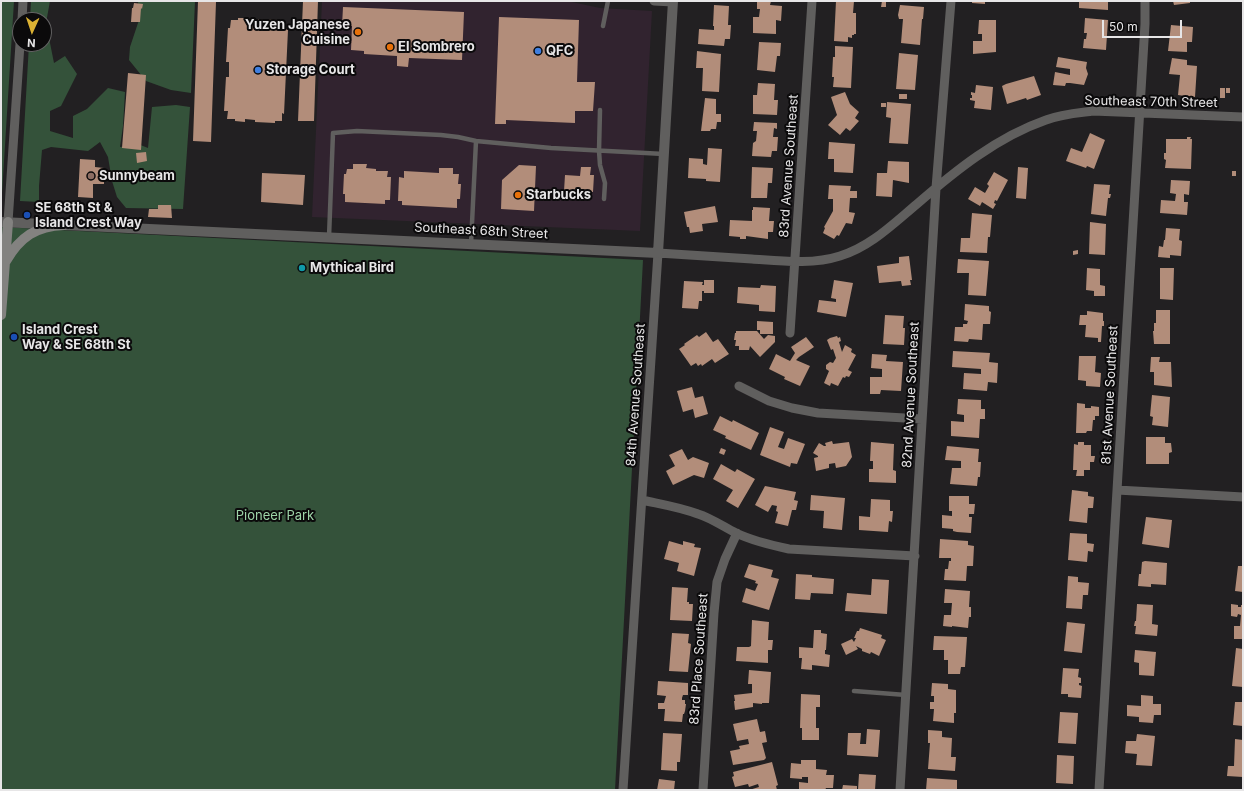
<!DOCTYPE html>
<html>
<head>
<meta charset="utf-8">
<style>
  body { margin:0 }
  #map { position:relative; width:1244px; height:791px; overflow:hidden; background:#222022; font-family:Inter,sans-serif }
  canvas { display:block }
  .frame { position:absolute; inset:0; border:2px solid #e7e6e7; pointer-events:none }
  .north { position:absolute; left:12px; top:12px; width:40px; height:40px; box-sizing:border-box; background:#0b0a0b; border:1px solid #636263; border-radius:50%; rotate:183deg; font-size:11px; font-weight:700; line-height:16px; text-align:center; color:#e7e6e7 }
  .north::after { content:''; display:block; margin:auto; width:14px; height:18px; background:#dcb233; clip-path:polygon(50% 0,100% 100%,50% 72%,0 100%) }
  .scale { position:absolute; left:1102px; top:20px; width:80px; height:18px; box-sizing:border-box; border:2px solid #e7e6e7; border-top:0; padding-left:5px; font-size:12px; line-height:14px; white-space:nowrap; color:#e7e6e7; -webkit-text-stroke:3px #0b0a0b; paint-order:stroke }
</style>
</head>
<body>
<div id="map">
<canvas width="1244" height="791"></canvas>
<div class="frame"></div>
<div class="north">N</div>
<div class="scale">50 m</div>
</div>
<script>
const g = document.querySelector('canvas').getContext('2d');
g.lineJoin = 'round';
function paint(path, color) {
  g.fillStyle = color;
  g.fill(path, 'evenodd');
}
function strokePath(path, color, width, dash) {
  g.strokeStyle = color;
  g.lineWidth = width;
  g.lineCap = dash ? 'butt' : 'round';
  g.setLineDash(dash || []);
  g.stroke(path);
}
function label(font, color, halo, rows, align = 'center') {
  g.font = font + ' Inter,sans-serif';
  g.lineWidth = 4;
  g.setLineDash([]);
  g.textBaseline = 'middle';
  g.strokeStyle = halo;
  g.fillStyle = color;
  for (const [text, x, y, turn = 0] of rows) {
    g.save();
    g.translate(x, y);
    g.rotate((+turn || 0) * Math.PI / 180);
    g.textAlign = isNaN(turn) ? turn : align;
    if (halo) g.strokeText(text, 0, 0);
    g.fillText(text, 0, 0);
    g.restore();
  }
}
const commercial = new Path2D(`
  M322,1H567L600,8L652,11L640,231L312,217Z`);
const forest = new Path2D(`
  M1,1H14L1,209Z
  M31,1H50L46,23L54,63L65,56L77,74L61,106L50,111V131L73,138V116L87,109L108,88L125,92L123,126L120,147L138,144L148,148L152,107L176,105L190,107L183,209L126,208L117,197L112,181L108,157L100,142L88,151L51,147L42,150L39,186V202L20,201L29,44H44V20H30Z
  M138,1H195L191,93L171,90L146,81L129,60L130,47L139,20Z
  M1,227L643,260L615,790H1Z`);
const building = new Path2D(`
  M198,1L216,2L211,142L193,141Z
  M303,1H318L314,121H298Z
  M757,1H771L770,5L782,6L781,21L776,20V34L753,33V17H759L760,9H757Z
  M836,1H854L853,13H856V34H854V35H852V38L848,37V42L834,41Z
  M882,1L886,2V7H881Z
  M972,1H985V4L972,3Z
  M1079,1H1108V10L1079,8Z
  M1173,1H1190V3L1174,5Z
  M134,3L143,4L142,9L141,8L140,22H131L132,8H133Z
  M714,5L729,6L728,25H731L730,39H725L724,46L698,44L699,29L714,30V26H713Z
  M900,5L924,7L923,19H922L920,45L901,43L903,19H899L898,15Z
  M343,7L464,12L462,60L409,58L408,67L397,66V56L364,54V51L351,50L352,26H342Z
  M499,17L579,20L577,82H595L593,111H575V123L506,120V124H495Z
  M238,18H248V21H258V19L278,20V22H285V29L288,30L284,114L282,113V121H275V123L255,122V120L245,119V122L235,121V119H227L228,111H224L226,77H229V62H226L228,28H230L231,20H238Z
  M1085,18L1108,20L1106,50L1083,48L1084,39H1086L1087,33H1084Z
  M979,20H996V52L973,54V41H982V34H978Z
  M1171,25L1193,27L1192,42H1187V52L1168,51Z
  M759,42L781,43L780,56H777L775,72L757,70Z
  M835,46L853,47L851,88L833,87L834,77H832L833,57H835Z
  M697,51L721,54L719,92L702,91L703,68H696Z
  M899,53L918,55L915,90L896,89Z
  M1058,57L1087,62L1086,68L1088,74L1084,85L1070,83H1066L1065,86L1053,85L1055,72L1070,75V69L1056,67Z
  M1172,58L1187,60V65L1197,66L1195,97L1190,96L1189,102H1184L1185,96L1178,95L1180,75L1169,74Z
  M128,73L146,75L141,150L122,148Z
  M1034,76L1041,95L1027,100L1026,98L1007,104L1002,86L1006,84Z
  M758,83L775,84L774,100H778L777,115L753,114V95H757Z
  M976,85L993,87L991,110L974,108L975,101L970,100V98H972V95H971V92L975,93Z
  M1220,88H1225V98H1220Z
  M1226,88H1230V93H1226Z
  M845,92L850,104L859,112L855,118L859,121L850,131L846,128L840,135L828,125L837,115L831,97Z
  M899,94H907V99H899Z
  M705,98L716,99V114H721V122H717L716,129H711L710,131H701Z
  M887,102L911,104L908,144L889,143L891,118L886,117Z
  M881,103H886V107H881Z
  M754,122L777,123V129L774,128L773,137H778L777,151H772L771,157L752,156L753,143L756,141L757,131H753Z
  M1090,133L1105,140L1094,169L1087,166L1086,168L1066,161L1071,148L1082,152Z
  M1187,137H1191L1190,139H1192L1191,169L1165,168L1166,160L1164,159V153H1166V139H1187Z
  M829,142L855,144L853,173L834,172V159H828Z
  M708,148L722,149L720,182L706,181V179L688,178L689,158L703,159V164L707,165Z
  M146,152L147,161L137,163L136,153Z
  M80,159L95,160V167L104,168V184H93V198L78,197Z
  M888,161L909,162V183L893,180L892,197L876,196L877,173H887Z
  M353,164H367L366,168L376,169V171H388L387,177H391L390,200H385V204L345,202V194H343L344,174H346L347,169H353Z
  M519,165L536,166L534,211L501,209L502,180Z
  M581,167H591L590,175H594L593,192L564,191L565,175L580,176Z
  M752,167L773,168L772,183H768L767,198H751Z
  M1018,167L1028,168L1026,199L1016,198Z
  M439,168H453V174H459L458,184H461L460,199H457V208L402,205V201H398L399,177L404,178V171L439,173Z
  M1232,171H1236V176H1232Z
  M994,172L1008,180L997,201L995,200L994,203L996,204L993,209L982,202L980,206L968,199L975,187L985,193L989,186L987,184Z
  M262,173L305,175L303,205L261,202Z
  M1171,180L1190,181L1189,195L1184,194V202H1188L1187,215L1160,213L1161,200L1175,201L1176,194L1170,193Z
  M1094,184L1110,185L1109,194H1111L1110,198H1108L1106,216L1091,214Z
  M829,185L851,186L850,191H857V198H850L849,212L855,213L852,224L846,223L839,236L837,235L834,239L823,233L825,228L824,227L833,211V199H828Z
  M158,205H171L172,218L148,217L149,209H158Z
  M715,206L718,222L702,224L703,231L690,233L689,227H687L684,212Z
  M753,207L770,208L769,221H774L773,232H768V239L746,236V239H740V237L729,236L730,220L752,221V210H753Z
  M972,213L992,215L990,237H988L987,253L960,252L961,238H970Z
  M1090,222L1106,224L1105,255L1089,254Z
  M1166,228L1180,229L1179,240L1182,241L1181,256L1170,255V258L1158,257L1159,246L1163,247L1164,240H1165Z
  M1078,250V254L1073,255V251Z
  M909,256L912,280H910L911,285L902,286L901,281L879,283L877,266L899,263V257Z
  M958,259L989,261L986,296L968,295L969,273H957Z
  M1087,268L1100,269V285L1105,286V296H1094V291L1086,290Z
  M1160,268H1174L1173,300L1160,299Z
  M704,280H714V293H704V291H702V301H699L698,309L682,308L684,281L703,282L702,285H704Z
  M834,280L853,283L846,317L817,312L819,300L836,302V299L831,298Z
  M761,285L776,286L775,312L759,311V305L737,303L738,287L760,288Z
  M965,304L989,306V311L991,312L990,324H983L982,340L969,339L968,342L954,341L955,327H963V324H967L968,321L964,320Z
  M1156,310H1170V344H1154L1153,331H1154V323H1156Z
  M1087,311L1103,313V321H1104V326H1102L1101,342H1098V338L1085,337L1086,325H1079L1080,315H1087Z
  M885,315L904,316L903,328H905L904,345L883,344Z
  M757,321L773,322V334H760V330H757Z
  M736,331H757L764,339L768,335L775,336V342L760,357L750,346L749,350H739V346H735L736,340H734L735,333H736Z
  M706,332L713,342L718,339L729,354L715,363L712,359L702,366L701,364L698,366L696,363L691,366L679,349L685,345L684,344L697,335L699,337Z
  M837,336L838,338L840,337L841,341L839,342L842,352L845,345L852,349L851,352L856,355L848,370L852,372L849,377L846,376L845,378L843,377L838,386L831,383L830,386L824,383L829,371L826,369V365L830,362L833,363L836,358L833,349L831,350L827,340L830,338Z
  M806,337L814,347L799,357L796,360L810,366L800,386L784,379L785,377L769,369L776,354L790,361L795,353L791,347Z
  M953,351L990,353L989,362L998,363L997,383L988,382L987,391L963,389L964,373L981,374V369L952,367Z
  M872,354L887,355L886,361L903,362L901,391L881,390L880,394H870V377H882V369L871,368Z
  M1079,356H1096L1095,372L1101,373L1100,387L1086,386V381L1078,380Z
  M1151,357H1160L1159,362H1171L1172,387L1154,385V372H1150Z
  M692,387L695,398L703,396L708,414L695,418L693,409L683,412L677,391Z
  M1152,395L1170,397L1168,427L1152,425L1153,417L1150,416Z
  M958,399L981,400V409H985V419H980L979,438L951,436V421L964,422V415L957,414Z
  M1077,403L1085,404V408H1091V406L1099,407V416H1095V420H1093L1092,431H1087L1086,433H1076Z
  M720,416L732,422L733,420L759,433L751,450L725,438L726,436L713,430Z
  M770,427L784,432L778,447L784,449L788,438L805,444L797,464L791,463L790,467L760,455Z
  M1146,437H1165V443H1171L1172,452L1169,453V464H1146Z
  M832,441L833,444L849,442L852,457L846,466L836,468L835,463L829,464V468L816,471L814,458L818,457V456L813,453L819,443L824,446H826L825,443Z
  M871,442L894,444L893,470L896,471V483L869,482V469H873V461H870Z
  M1078,442H1084V445H1091V456H1095L1094,462H1090V470H1084V476H1076L1077,470H1073L1074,444L1078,445Z
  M947,446L979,449L978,462H981L980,477H978L977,486L950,484L952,468H961V461L945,460Z
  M721,448L726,450L724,455L719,453Z
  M682,449L688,460L693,457L709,463L704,478L694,475L673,485L666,471L675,466L669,455Z
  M721,464L735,472L737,469L755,479L738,508L726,501L733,490L713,479Z
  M765,486L796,492L794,500L798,501L796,510H792L788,526L775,523L778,512L776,511L777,506L772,505L768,512L755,505Z
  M1072,490L1088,492V496L1094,497L1093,508H1088L1087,523L1069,521Z
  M811,495L845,498L842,530L823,528L824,511L810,510Z
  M949,496H969V504H975L974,514H969V517H972L971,533L957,532L953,531V529L942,528V515L952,516V511H949Z
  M871,499L890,500V511H893L892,522L889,521L888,532L859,530V516L870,517Z
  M1146,517L1172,520L1169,548L1142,544Z
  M1070,533L1087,534V543L1094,544L1093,552L1088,551L1087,562L1068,560Z
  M940,539L968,541V545L974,546L973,566H967L966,581L944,580L945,569H948L949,561H951V558H939Z
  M669,541L683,545V541L695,544L694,547L701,548L694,576L677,571L679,563L664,559Z
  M1145,561L1167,563L1166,585L1151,584V587L1138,586L1139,574H1141L1142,562Z
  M749,564L773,570L771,577L779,579L769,610L742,602L746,588L755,591L758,584L755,583L756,581L744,577Z
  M1238,566H1243V592L1235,591Z
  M796,574L812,575V577L834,579L833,594L811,593L810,600L795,599Z
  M1068,576L1078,577V582L1089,583L1088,595H1083L1082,609L1066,608Z
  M872,579L889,580L887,614L845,611L847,593L871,595Z
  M672,587L688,588L687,602H689V604H693L692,621L670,620Z
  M945,589L970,591L969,607H971V617H969L968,628L952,626V627L943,626L944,615H951L952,603H944Z
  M1137,604L1153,605L1152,624L1158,625L1157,636L1135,634L1136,626H1134L1135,621H1136Z
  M1231,604L1238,605V607H1241V605H1243V639H1234V626H1240L1241,615L1238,614L1237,617L1231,616Z
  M752,620L769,622L768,640H773L772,650H768V663L736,661L737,647H749L751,646Z
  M1067,622L1085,624L1082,653L1064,651Z
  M860,628L882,635L881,638L886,640L879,656L871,652L870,654L862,651V649L856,646L858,649L846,655L841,644L852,639L854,642L856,638H854L857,631H859Z
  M814,630H821V633L827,634L826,650H825V654L830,655L829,667L812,665V670L801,669L802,658H799V647L813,648Z
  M672,633L689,634L688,643L691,644L688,672L669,671Z
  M934,636L967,637L965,667H961L960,674H948V660H944V650H933Z
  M1236,648L1243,649V687L1232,686Z
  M1135,650L1156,652L1154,676L1139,675V663L1134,662Z
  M1063,668L1079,669L1078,677L1081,678V683H1079V685L1082,686L1081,698L1068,697V694H1061Z
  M749,670L771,672L769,703H762V704L753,703V707L735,710L734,701H735L734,695L752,693V684H748Z
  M658,681L688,683V695H683L682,698V700H685V704H686L685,711L684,714H683L682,722L664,721L665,709H658V703H664L666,696L657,695Z
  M932,683L948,684V689L956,690V713H954V723L933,721L934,709H930V702H934V696H931Z
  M801,694L820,695V707H816V728H819V740H802V728H800Z
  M1141,695L1153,696V704H1161V715H1154L1153,723L1139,722V717L1127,716V705L1141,706Z
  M1235,702H1243V726L1233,725Z
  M1060,712L1078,713L1076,744L1058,743Z
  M757,719L760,732L765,731L767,742L762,743L766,758L764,760L733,765L730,751L740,749L739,746L749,744L748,739L737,741L733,724Z
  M867,729L880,730L878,757L847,755L848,733H861L860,744H866Z
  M928,730L942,731V737L952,738L951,757H956L955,771L928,769L930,743H928Z
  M663,733L682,734L680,762H677V771L661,770Z
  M1137,734L1155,736L1152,766L1136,765L1137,754L1125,753L1126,741H1136Z
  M1235,739L1243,740V777L1227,776L1228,766H1234Z
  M1057,755L1074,756L1073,784L1056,783Z
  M801,760H816V769L827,770L826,775H834L833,788H826L825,790H799V782L808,783V777H802V779L790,778L791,763L801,764Z
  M772,762L778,785L776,786L777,790H749L759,787L758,784L749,787L748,784L735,787L732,777L734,776L733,772Z
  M859,774L876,775L875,790H858Z
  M927,778L957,780V790H926Z
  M659,779L675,781L674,790H657Z
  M843,785L857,786V790H842Z`);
const service = new Path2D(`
  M603,26L608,1
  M600,110L599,151L600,165L605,183L604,199
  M329,237L333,133L357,131L441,135L458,137L476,141L551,148L664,154
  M471,244L476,141
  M854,691L906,695`);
const minor = new Path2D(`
  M654,1L673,2
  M22,20L23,1
  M8,222L20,44
  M790,333L812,1
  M739,386L769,401L792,408L818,413L922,419
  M1117,490L1243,497
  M642,500C660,504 680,507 698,514C711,518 724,527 736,533C753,541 770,545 789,549L915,556
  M623,790L641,511L658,253C690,255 721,257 752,259C781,261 812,265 840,256C870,247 893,224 917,204C955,171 997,137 1046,120C1061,114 1077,113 1093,111L1243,117
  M703,790L714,613L717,582L725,559L737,533
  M900,790L936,188L951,1
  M1099,790L1145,24V1`);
const tertiary = new Path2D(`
  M1,222L658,253L673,1`);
const secondary = new Path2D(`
  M6,261C20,237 36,226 64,225
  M1,315L8,222`);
const markers = [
  [358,32,4,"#e8710a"],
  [390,47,4,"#e8710a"],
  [538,51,4,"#3f7fe0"],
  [258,70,4,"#3f7fe0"],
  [91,176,4,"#8d6e63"],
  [518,195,4,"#e8710a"],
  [27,215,4,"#1a4fb4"],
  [302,268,4,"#0f9aa8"],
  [14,337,4,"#1a4fb4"]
];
const poiNames = [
  ["Yuzen Japanese",350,25,"right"],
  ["Cuisine",350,40,"right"],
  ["El Sombrero",398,47],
  ["QFC",546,51],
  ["Storage Court",266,70],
  ["Sunnybeam",99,176],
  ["Starbucks",526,195],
  ["SE 68th St &",35,208],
  ["Island Crest Way",35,223],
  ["Mythical Bird",310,268],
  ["Island Crest",22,330],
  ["Way & SE 68th St",22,345]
];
const streetNames = [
  ["Southeast 70th Street",1151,102,1],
  ["83rd Avenue Southeast",789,166,-86],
  ["Southeast 68th Street",481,231,3],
  ["84th Avenue Southeast",636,395,-86],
  ["82nd Avenue Southeast",911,395,-87],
  ["81st Avenue Southeast",1110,395,-87],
  ["83rd Place Southeast",699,659,-86]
];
const parkNames = [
  ["Pioneer Park",275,516]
];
paint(commercial, '#31232f');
paint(forest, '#34523a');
paint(building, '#b28d7a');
strokePath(service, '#605f5e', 4.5);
strokePath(minor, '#605f5e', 9);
strokePath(tertiary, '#605f5e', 10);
strokePath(secondary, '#838280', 10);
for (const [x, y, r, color] of markers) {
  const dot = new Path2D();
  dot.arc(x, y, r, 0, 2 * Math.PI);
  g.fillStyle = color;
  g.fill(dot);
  strokePath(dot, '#0b0a0b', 1.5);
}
label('bold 13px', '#e7e6e7', '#0b0a0b', poiNames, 'left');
label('13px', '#e7e6e7', '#0b0a0b', streetNames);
label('13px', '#9ed4a8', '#0b0a0b', parkNames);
</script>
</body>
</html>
